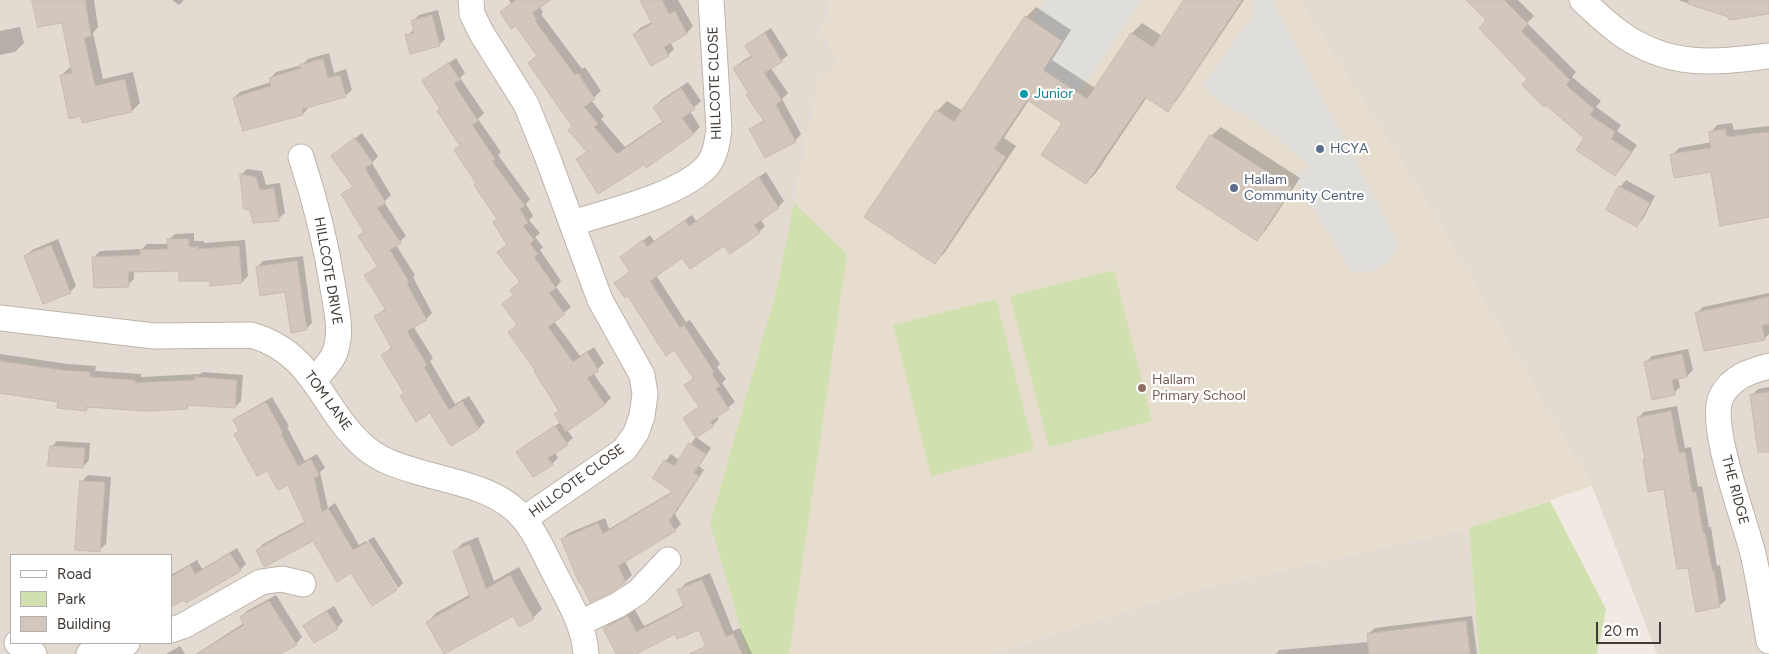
<!DOCTYPE html>
<html>
<head>
<meta charset="utf-8">
<style>
  body { margin:0 }
  #map { position:relative; width:1769px; height:654px; overflow:hidden; background:#f0eae3; font-family:Figtree,sans-serif }
  canvas { display:block }
  .legend { position:absolute; left:10px; top:554px; width:162px; height:90px; box-sizing:border-box; background:#fff; border:1px solid #b3b0ae; margin:0; padding:6px 9px; list-style:none; font-size:15px; color:#413a34 }
  .legend li { display:flex; align-items:center; gap:10px; height:25px }
  .legend b { width:25px; border:1px solid #b3b0ae }
  .scale { position:absolute; left:1596px; top:622px; width:65px; height:22px; box-sizing:border-box; border:2px solid #413a34; border-top:0; padding-left:6px; font-size:15px; line-height:18px; white-space:nowrap; color:#413a34; -webkit-text-stroke:4px #fff; paint-order:stroke }
</style>
</head>
<body>
<div id="map">
<canvas width="1769" height="654"></canvas>
<ul class="legend">
<li><b style="height:6px;background:#fff"></b>Road</li>
<li><b style="height:14px;background:#d0e0af"></b>Park</li>
<li><b style="height:14px;background:#d3c7bd"></b>Building</li>
</ul>
<div class="scale">20 m</div>
</div>
<script>
const g = document.querySelector('canvas').getContext('2d');
g.lineJoin = 'round';
function paint(path, color) {
  g.fillStyle = color;
  g.fill(path, 'evenodd');
}
function strokePath(path, color, width, dash) {
  g.strokeStyle = color;
  g.lineWidth = width;
  g.lineCap = dash ? 'butt' : 'round';
  g.setLineDash(dash || []);
  g.stroke(path);
}
function label(font, color, halo, rows, align = 'center') {
  g.font = font + ' Figtree,sans-serif';
  g.lineWidth = 4.5;
  g.setLineDash([]);
  g.textBaseline = 'middle';
  g.strokeStyle = halo;
  g.fillStyle = color;
  for (const [text, x, y, turn = 0] of rows) {
    g.save();
    g.translate(x, y);
    g.rotate((+turn || 0) * Math.PI / 180);
    g.textAlign = isNaN(turn) ? turn : align;
    if (halo) g.strokeText(text, 0, 0);
    g.fillText(text, 0, 0);
    g.restore();
  }
}
const residential = new Path2D(`
  M0,0H830L828,22L818,26L839,64L819,80L776,291L710,524L748,654H0ZM11,555H171V643H11Z
  M1299,0H1769V654H1657L1592,486L1423,196Z
  M1469,528L1479,654H989L1189,591Z`);
const education = new Path2D(`
  M830,0H1299L1423,196L1592,486L1469,528L1189,591L989,654H748L710,524L776,291L819,79L839,64L818,26L828,22Z`);
const green = new Path2D(`
  M794,203L847,254L789,654H748L710,524L776,291Z
  M1114,270L1152,421L1049,447L1010,296Z
  M996,299L1034,450L931,476L893,325Z
  M1550,501L1606,609L1597,654H1479L1469,528Z`);
const parking = new Path2D(`
  M1045,0H1142L1079,92L1043,70L1062,41L1033,19Z
  M1253,0H1272L1399,245L1388,262L1373,271L1352,272L1294,176L1310,167L1271,132L1215,98L1202,86L1252,17Z`);
const shadow = new Path2D(`
  M34,0H94L98,27L93,33L103,79L133,72L140,103L132,111L83,122L82,115L61,76L69,68L72,67L63,21Z
  M172,0H184L179,5Z
  M509,0H542L539,6L543,12L541,14L582,69L585,67L601,91L591,100L604,116L601,119L625,147L663,121L654,107L661,100L688,82L701,101L690,111L700,127L693,134L644,164L578,159L587,151L573,126L529,63L538,55L516,24L501,13L511,4Z
  M641,0H678L693,26L687,33L670,42L674,49L668,55L634,35L640,28L652,22Z
  M1186,0H1244L1177,100L1167,110L1147,97L1096,173L1086,183L1064,123L1029,100L1004,138L1016,146L945,252L935,263L937,111L947,101L963,111L1026,17L1036,7L1071,30L1052,60L1095,88L1132,33L1142,23L1162,36Z
  M1468,0H1518L1534,16L1527,23L1576,72L1572,77L1601,101L1596,107L1621,125L1617,131L1637,145L1622,167L1615,175L1586,137L1529,79L1488,20Z
  M1678,0H1769V13L1730,16Z
  M438,10L445,39L439,45L406,36L415,29L413,21L419,15Z
  M20,27L24,43L15,52L0,55V31Z
  M771,28L788,55L781,61L770,67L788,93L782,99L801,134L795,141L751,129L764,120L735,68L741,62L752,55L746,46L753,40Z
  M329,53L334,73L346,69L352,90L345,96L308,106L309,107L303,114L244,130L234,98L240,92L271,82L270,79L276,72L302,65L308,59Z
  M456,58L465,73L460,78L484,113L478,119L501,152L498,155L530,199L526,204L533,216L529,220L540,233L535,237L543,247L540,250L561,281L556,287L571,307L554,321L580,356L594,347L604,363L593,373L611,398L605,404L567,430L573,438L555,453L558,458L552,464L518,452L524,446L561,422L560,410L537,369L518,325L514,294L511,290L521,281L499,252L508,244L498,218L478,183L461,145L441,109L424,81L430,75Z
  M1732,123L1734,130L1769,126V181L1712,170L1672,155L1679,148L1712,142L1710,133L1717,125Z
  M1221,127L1300,178L1266,230L1257,239L1177,188L1211,136Z
  M362,133L378,156L372,163L391,195L384,202L406,236L396,245L415,275L413,277L432,313L426,319L413,326L433,358L430,361L455,404L469,396L485,422L479,428L451,444L431,412L405,393L383,355L392,347L376,316L386,308L366,275L379,265L360,236L365,231L343,194L353,186L332,156Z
  M247,169L262,171L266,185L280,183L285,213L278,219L241,175Z
  M766,172L784,201L778,207L760,219L765,226L759,232L683,256L656,275L686,322L690,320L720,364L717,367L726,379L722,383L735,402L717,416L719,419L713,425L684,418L700,406L686,385L695,377L675,348L628,295L616,283L631,270L622,257L650,235L654,241L692,215L696,221Z
  M1626,180L1655,196L1643,219L1637,225L1620,187Z
  M194,233V241H204V243L245,240L248,276L242,282L211,280L180,270L134,271V279L128,285L93,258L100,251L142,249L147,244H169L168,240L175,234Z
  M58,239L76,286L70,292L26,256L32,250Z
  M303,256L312,323L306,329L286,291L257,267L263,261Z
  M1769,293V334L1764,339L1697,313L1703,307Z
  M1688,349L1693,370L1687,376L1678,377L1680,387L1674,393L1646,362L1652,356Z
  M0,354L68,364L96,366L95,371L141,374V377L200,374L203,372L243,375L241,401L235,407L190,404L187,408L90,406L86,410L59,401L0,392Z
  M1769,387V435L1752,395L1758,389Z
  M272,397L289,426L287,427L305,461L317,454L325,468L320,472L328,508L335,503L359,545L366,541L396,590L351,572L313,539L257,551L263,544L306,521L288,483L268,470L236,434L240,430L235,421L241,415Z
  M1677,406L1685,448L1691,447L1698,487L1702,486L1709,527H1711L1717,566L1720,565L1726,600L1719,606L1689,566L1665,488L1644,460L1646,458L1638,418L1644,412Z
  M696,437L711,448L699,466L704,470L675,514L681,524L675,530L625,561L632,575L626,581L562,539L569,533L605,518L609,529L673,491L654,477L671,454L679,460Z
  M57,441L90,443L89,460L83,467L51,447Z
  M88,475L111,477L106,544L99,550L82,481Z
  M374,537L403,583L398,588L368,540Z
  M478,537L494,581L519,567L542,609L533,618L513,615L428,622L436,613L471,594L455,551L463,543Z
  M237,548L246,564L240,570L171,605V575L197,560L202,569Z
  M710,573L733,631L740,628L752,654H711L699,628L675,632L633,654H617L605,628L612,621L635,610L644,626L685,605L679,590L686,583Z
  M276,595L302,637L296,644L277,654H196L244,623L241,618L247,611Z
  M334,606L343,621L337,628L305,626L311,620Z
  M1472,616L1477,654H1276L1279,650L1369,642L1368,634L1375,628Z
  M180,646L185,654H166Z`);
const building = new Path2D(`
  M32,0H85L91,36L84,38L95,86L125,79L132,112L82,123L81,116L69,119L60,75L72,73L62,23L38,27Z
  M517,0H551L532,13L537,20L535,21L575,75L578,73L595,99L584,107L598,124L594,127L617,154L663,122L653,107L681,88L695,109L682,118L694,134L646,168L644,165L598,194L576,159L587,152L568,130L572,126L528,63L537,56L516,26L511,29L500,12Z
  M640,0H662L669,14L675,11L687,34L664,47L669,56L651,66L633,34L652,24Z
  M1184,0H1242L1168,112L1145,97L1086,184L1041,155L1062,123L1027,100L994,149L1006,157L935,264L864,217L936,110L954,122L1025,16L1062,41L1043,70L1087,99L1131,33L1153,47Z
  M1466,0H1504L1528,24L1521,31L1570,80L1566,85L1594,109L1590,115L1615,132L1611,139L1631,152L1615,176L1576,150L1584,138L1546,105L1544,107L1522,85L1527,79L1479,28L1486,20Z
  M1689,0H1769V14L1729,20V17L1688,4Z
  M432,15L440,46L410,54L405,35L414,33L411,21Z
  M765,33L782,62L764,73L782,100L776,105L796,142L765,158L749,129L764,121L746,95L749,94L733,68L752,57L745,46Z
  M323,59L328,78L340,75L346,97L302,109L303,115L243,131L233,98L271,86L269,78L301,68L300,65Z
  M449,63L460,80L454,84L478,121L472,125L495,159L492,161L525,206L520,209L528,223L523,226L534,240L530,244L538,254L534,257L556,288L549,293L565,314L548,327L573,362L587,352L599,371L587,378L605,405L566,432L554,414L559,411L534,371L535,370L508,332L517,325L502,304L513,295L510,290L520,282L497,252L507,245L493,222L497,219L474,185L476,183L454,150L460,146L437,111L440,109L422,81Z
  M1725,129L1727,137L1769,132V217L1720,226L1711,172L1674,178L1670,154L1711,148L1709,132Z
  M1210,135L1292,188L1257,241L1176,188Z
  M355,138L373,163L365,168L386,203L377,208L401,243L390,250L409,282L407,284L427,320L407,331L427,365L424,367L449,410L462,401L479,429L451,446L430,413L416,422L400,396L404,393L381,355L392,349L374,316L386,310L364,275L378,267L358,236L364,232L341,194L353,187L331,156Z
  M240,174L256,177L260,190L274,188L279,221L253,223L250,210L244,209Z
  M759,177L779,208L754,225L760,233L730,254L724,246L690,269L682,258L650,281L680,328L684,325L714,372L712,374L720,386L716,389L729,409L710,422L714,426L696,438L683,418L699,407L684,385L694,379L674,350L666,356L628,296L625,298L614,283L630,272L620,257L643,240L647,247L685,220L689,226Z
  M1619,186L1650,203L1637,227L1606,210Z
  M167,239H189V247H198V249L239,246L242,283L210,286V281H179V271L128,272L129,287L94,288L92,257L140,255V250L168,249Z
  M51,245L71,293L43,304L24,256Z
  M297,261L307,330L291,333L285,292L260,296L256,267Z
  M1769,297V324L1762,325L1765,340L1704,351L1695,313Z
  M1682,354L1687,377L1672,380L1675,395L1652,400L1644,362Z
  M0,361L61,370L90,372V377L135,380V383L195,380V377L237,380L235,408L187,405V409L145,411L87,407L86,411L57,408L58,402L0,393Z
  M1769,392V452H1758L1750,395Z
  M266,402L283,433L281,434L298,466L311,459L319,475L314,478L322,512L328,508L353,550L368,542L397,590L372,606L351,573L337,582L313,541L264,567L256,550L305,523L288,485L278,490L267,471L257,476L234,434L239,431L233,420Z
  M1671,411L1679,453L1685,452L1692,492H1696L1703,533H1705L1712,571H1714L1720,607L1696,612L1688,568L1677,569L1664,489L1648,492L1643,459H1645L1637,418Z
  M555,426L568,445L548,458L553,465L533,477L516,452Z
  M689,443L706,454L694,473L699,476L669,521L676,531L618,566L626,582L611,592L590,602L580,582L579,583L561,539L598,523L603,534L673,492L652,478L664,460L674,466Z
  M50,446L85,448L83,468L48,466Z
  M80,481L105,482L100,552L75,550Z
  M470,545L486,589L510,575L534,619L519,627L513,616L444,654L426,622L470,597L453,551Z
  M230,553L241,571L186,603L184,600L171,607V577L190,565L195,574Z
  M702,580L726,637L733,634L742,654H689L706,646L699,630L677,639L675,634L636,654H616L603,628L628,616L636,632L684,607L677,590Z
  M269,601L297,645L280,654H197L244,625L240,617Z
  M327,611L338,629L314,643L303,626Z
  M1466,621L1470,654H1369L1367,634Z`);
const minor = new Path2D(`
  M471,0L472,14L482,34L526,104L547,156L600,300L642,375L645,394L642,416L636,433L624,450L524,519
  M1582,0C1594,11 1606,23 1620,33C1669,68 1713,63 1769,56
  M301,157C315,200 326,243 333,288C336,308 342,329 336,349C333,361 322,371 314,380
  M572,223C608,212 684,194 708,165C716,154 717,142 719,129L711,0
  M0,318L154,336L251,335C316,353 321,411 367,449C383,462 402,467 422,473C457,483 499,489 523,518C537,534 545,556 555,574C568,600 584,624 586,654
  M1769,366C1750,371 1732,377 1722,395C1706,423 1747,525 1754,558C1760,585 1764,613 1769,641
  M580,623L618,605L638,592L668,560
  M171,630L183,626L261,582L282,579L303,584
  M17,643L34,654
  M89,654L127,643`);
const markers = [
  [1024,94,5,"#0f9aa8"],
  [1320,149,5,"#5c6f8a"],
  [1234,188,5,"#5c6f8a"],
  [1142,388,5,"#8d6e63"]
];
const streetNames = [
  ["HILLCOTE CLOSE",715,83,-92],
  ["HILLCOTE DRIVE",328,271,80],
  ["TOM LANE",328,401,54],
  ["HILLCOTE CLOSE",577,481,-36],
  ["THE RIDGE",1735,490,75]
];
const cultureNames = [
  ["Junior",1034,94]
];
const serviceNames = [
  ["HCYA",1330,149],
  ["Hallam",1244,180],
  ["Community Centre",1244,196]
];
const educationNames = [
  ["Hallam",1152,380],
  ["Primary School",1152,396]
];
paint(residential, '#e3dbd2');
paint(education, '#e7ddce');
paint(green, '#d0e0af');
paint(parking, '#e0dedb');
paint(shadow, '#0003');
paint(building, '#d3c7bd');
strokePath(building, '#cabbae', 1);
strokePath(minor, '#bdb4aa', 27);
strokePath(minor, '#fff', 25);
for (const [x, y, r, color] of markers) {
  const dot = new Path2D();
  dot.arc(x, y, r, 0, 2 * Math.PI);
  g.fillStyle = color;
  g.fill(dot);
  strokePath(dot, '#fff', 2);
}
label('14px', '#413a34', '#fff', streetNames);
label('14px', '#0d838f', '#fff', cultureNames, 'left');
label('14px', '#4e5e75', '#fff', serviceNames, 'left');
label('14px', '#785e54', '#fff', educationNames, 'left');
</script>
</body>
</html>
